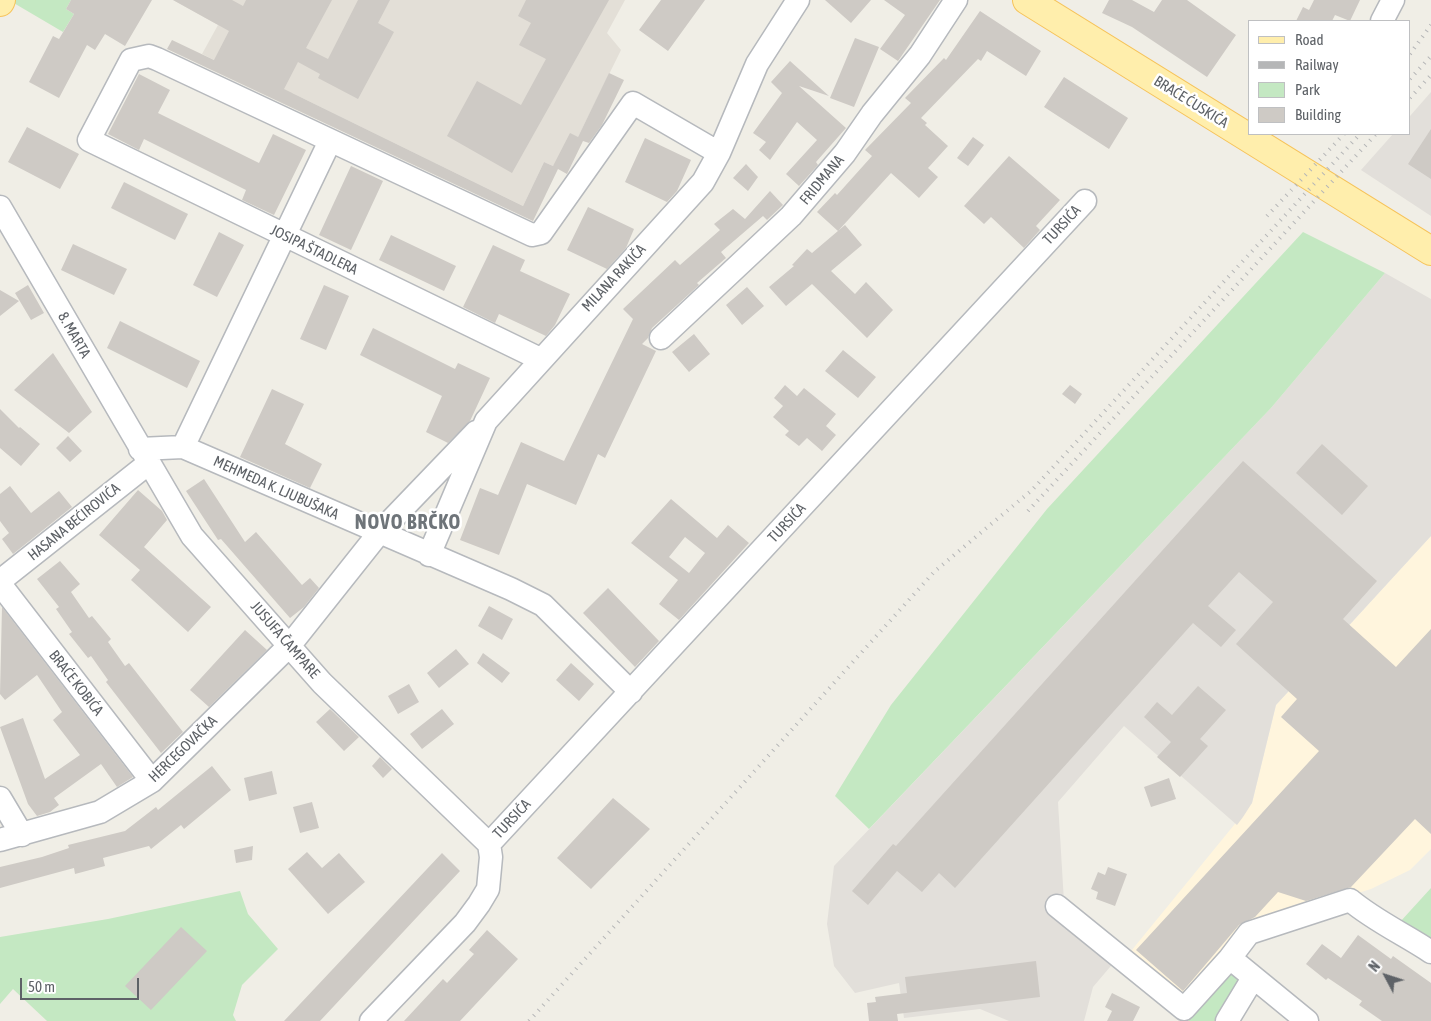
<!DOCTYPE html>
<html>
<head>
<meta charset="utf-8">
<style>
  body { margin:0 }
  #map { position:relative; width:1431px; height:1021px; overflow:hidden; background:#f0eee6; font-family:"Asap Condensed",sans-serif }
  canvas { display:block }
  .legend { position:absolute; left:1248px; top:20px; width:162px; height:115px; box-sizing:border-box; background:#fff; border:1px solid #bfc0c2; margin:0; padding:6px 9px; list-style:none; font-size:15px; color:#5e6267 }
  .legend li { display:flex; align-items:center; gap:10px; height:25px }
  .legend b { width:25px; border:1px solid #bfc0c2 }
  .north { position:absolute; left:1361px; top:951px; width:50px; height:50px; -webkit-text-stroke:4px #fff; paint-order:stroke; rotate:310deg; font-size:14px; font-weight:700; line-height:20px; text-align:center; color:#5e6267 }
  .north::after { content:''; display:block; margin:auto; width:18px; height:22px; background:#5e6267; clip-path:polygon(50% 0,100% 100%,50% 72%,0 100%) }
  .scale { position:absolute; left:20px; top:978px; width:119px; height:22px; box-sizing:border-box; border:2px solid #5e6267; border-top:0; padding-left:6px; font-size:15px; line-height:18px; white-space:nowrap; color:#5e6267; -webkit-text-stroke:4px #fff; paint-order:stroke }
</style>
</head>
<body>
<div id="map">
<canvas width="1431" height="1021"></canvas>
<ul class="legend">
<li><b style="height:6px;background:#ffeeac"></b>Road</li>
<li><b style="height:6px;background:#b5b6b7"></b>Railway</li>
<li><b style="height:14px;background:#c4e8c2"></b>Park</li>
<li><b style="height:14px;background:#cecac5"></b>Building</li>
</ul>
<div class="north">N</div>
<div class="scale">50 m</div>
</div>
<script>
const g = document.querySelector('canvas').getContext('2d');
g.lineJoin = 'round';
function paint(path, color) {
  g.fillStyle = color;
  g.fill(path, 'evenodd');
}
function strokePath(path, color, width, dash) {
  g.strokeStyle = color;
  g.lineWidth = width;
  g.lineCap = dash ? 'butt' : 'round';
  g.setLineDash(dash || []);
  g.stroke(path);
}
function label(font, color, halo, rows, align = 'center') {
  g.font = font + ' "Asap Condensed",sans-serif';
  g.lineWidth = 5;
  g.setLineDash([]);
  g.textBaseline = 'middle';
  g.strokeStyle = halo;
  g.fillStyle = color;
  for (const [text, x, y, turn = 0] of rows) {
    g.save();
    g.translate(x, y);
    g.rotate((+turn || 0) * Math.PI / 180);
    g.textAlign = isNaN(turn) ? turn : align;
    if (halo) g.strokeText(text, 0, 0);
    g.fillText(text, 0, 0);
    g.restore();
  }
}
const commercial = new Path2D(`
  M1431,536V849L1410,870L1371,889L1251,926L1185,1002L1127,956L1252,803L1276,705Z`);
const industrial = new Path2D(`
  M1431,92V216L1361,170L1393,134H1410V116Z
  M1385,273L1431,299V536L1276,705L1252,803L1243,817L1237,825L1124,726L1058,802L1064,902L1116,960L1093,987L1084,1021H1009L980,1009L904,1018L899,983L855,993L834,966L827,924L834,866L1271,408Z`);
const education = new Path2D(`
  M173,0H625L607,33L621,50L578,137L553,166L544,162L523,206L292,93L290,97L202,54L218,25Z`);
const green = new Path2D(`
  M13,0H71L66,9L74,14L63,32L12,2Z
  M1303,232L1385,273L1271,408L869,829L835,796L891,705L1047,509Z
  M1431,888V942L1400,922Z
  M240,891L248,914L278,949L242,985L233,1015L236,1021H47L13,989L0,1004V937L108,919Z
  M1226,972L1233,974L1238,981L1217,1021H1188Z`);
const building = new Path2D(`
  M71,0H152L125,46L105,34L95,50L87,45L59,98L29,82L53,36L59,39L74,14L66,9Z
  M173,0H232L243,6L246,0H332L306,48L328,59L358,0H390L378,23L394,32L358,99L318,78L320,74L298,62L284,89L523,206L544,162L553,166L570,133L578,137L609,73L624,80L602,125L589,143L583,141L567,174L558,169L533,221L167,49L172,40L214,60L229,31Z
  M526,0H609L512,173L447,136L477,81L521,105L546,59L519,45L531,23L518,16Z
  M661,0H705L668,51L639,30Z
  M825,0H871L851,23Z
  M884,0H940L898,61L880,49L905,15Z
  M1109,0H1132L1154,12L1162,0H1187L1236,35L1207,77L1132,27L1102,13Z
  M1314,0H1360L1350,21L1335,15L1332,21H1296L1303,7L1309,10Z
  M980,11L1041,51L1026,76L987,51L981,61L978,59L921,118L927,123L925,125L948,146L928,168L938,177L919,198L891,173L838,231L817,212L835,193L837,195L872,156L865,150L911,103L905,98L944,58L946,60Z
  M855,38L879,47L854,107L830,98Z
  M790,61L829,96L799,86L846,128L816,162L818,165L799,186L786,174L817,140L797,122L770,160L759,150L766,142L753,133L782,93L771,82Z
  M139,74L170,90L158,113L259,163L273,134L306,150L274,215L242,200L246,190L144,139L139,150L108,134Z
  M1064,77L1128,118L1109,149L1044,107Z
  M27,127L79,154L60,189L8,162Z
  M1431,129V179L1408,164Z
  M973,137L984,145L968,166L957,158Z
  M645,138L691,160L677,191L667,202L625,182Z
  M1009,156L1060,200L1036,226L1040,230L1024,248L991,217L984,224L964,206Z
  M746,164L758,177L748,191L733,178Z
  M351,166L383,181L351,250L319,235Z
  M124,182L188,214L175,240L111,208Z
  M770,191L783,205L767,220L763,216L721,252L726,258L697,283L699,285L652,328L648,338L642,344L656,351L605,458L598,454L576,505L527,484L499,555L460,540L480,488L498,495L521,442L564,461L633,319L623,309L675,260L680,265L720,230L714,224L733,209L745,219Z
  M588,207L634,229L626,248L607,269L567,250Z
  M845,225L862,245L831,271L855,294L866,282L893,310L867,338L812,284L786,306L769,287L794,266L792,265L807,249L812,253Z
  M219,232L244,245L217,297L193,285Z
  M391,235L456,266L444,291L379,260Z
  M73,244L127,269L114,295L61,270Z
  M493,245L525,260L520,271L570,294L555,325L546,336L499,314L495,323L463,307Z
  M28,285L44,313L31,320L15,293Z
  M324,285L349,296L326,350L300,339Z
  M747,287L764,306L742,325L726,305Z
  M0,290L19,301L0,316Z
  M120,321L200,361L187,388L107,348Z
  M373,328L455,369L458,363L490,378L470,421L448,443L426,432L442,396L360,355Z
  M694,334L710,354L689,372L672,352Z
  M843,350L876,377L858,398L825,371Z
  M53,353L92,412L69,433L14,390Z
  M785,385L797,396L804,388L836,414L826,426L836,435L822,451L807,438L799,446L785,435L789,431L773,417L783,406L774,398Z
  M1070,385L1082,394L1075,404L1062,394Z
  M272,389L304,404L285,444L322,464L310,488L240,457Z
  M0,409L19,428L20,427L40,444L21,466L0,448Z
  M68,436L82,451L70,462L56,448Z
  M1322,444L1368,486L1342,515L1296,473Z
  M1243,461L1377,581L1343,619L1396,667L1431,629V834L1415,819L1351,887L1306,901L1278,892L1255,917L1239,925L1183,991L1136,950L1319,751L1281,717L1297,699L1236,644L1273,602L1239,572L1208,606L1236,630L1221,647L1193,623L955,888L939,873L922,892L897,871L868,905L852,891L893,844L896,846Z
  M204,479L245,542L256,532L302,585L310,578L319,588L304,607L290,618L221,539L218,540L186,491Z
  M10,486L31,513L59,491L72,507L13,554L2,539L9,533L0,521V494Z
  M138,490L162,511L167,520L144,547L211,607L188,632L131,580L140,570L99,535Z
  M671,499L717,538L728,525L749,543L679,620L659,604L678,580L631,543ZM685,537L705,553L689,573L669,557Z
  M60,561L80,584L71,592L89,618L92,616L111,639L108,642L125,666L129,663L183,732L161,753L106,682L108,680L91,656L88,658L69,634L72,632L56,609L59,607L37,579Z
  M608,588L659,641L635,667L583,613Z
  M489,606L513,619L502,640L478,626Z
  M2,607L133,777L117,787L101,764L54,798L59,805L50,812L37,816L28,804L0,727L23,718L45,779L80,755L53,720L62,712L37,675L5,700L0,694Z
  M245,630L267,650L209,707L190,690Z
  M456,649L469,664L439,688L427,673Z
  M483,653L510,673L502,683L477,663Z
  M571,663L594,684L579,701L556,680Z
  M409,684L419,702L398,714L388,696Z
  M1198,686L1226,710L1200,739L1208,746L1180,777L1157,757L1171,742L1144,717L1157,702L1172,715Z
  M330,709L359,737L344,751L316,722Z
  M442,709L454,724L422,749L410,734Z
  M380,757L392,769L383,778L372,766Z
  M212,766L231,790L184,829L181,825L151,849L149,846L103,858L105,866L75,874L74,868L0,888V867L42,857L69,848L68,845L125,831L156,807L158,810Z
  M272,771L277,794L249,801L244,778Z
  M1169,778L1176,799L1151,807L1144,787Z
  M613,798L650,829L591,889L557,858Z
  M312,802L319,828L300,833L293,807Z
  M253,846L252,860L236,863L234,850Z
  M307,852L322,868L339,853L365,882L328,914L288,869Z
  M442,853L460,871L320,1021H284Z
  M1108,867L1127,874L1115,906L1096,899L1098,892L1091,889L1098,872L1105,875Z
  M181,927L207,951L151,1010L125,986Z
  M487,930L518,959L460,1021H404L443,979L447,983L474,954L469,950Z
  M1358,935L1391,959L1393,956L1431,983V1021H1382L1359,1005L1362,1001L1328,978L1326,980L1306,964L1322,944L1341,958Z
  M1036,961L1040,997L897,1014L898,1021H869L867,1003L876,1002L875,997L907,993L905,977Z
  M1112,993L1140,1007L1133,1021H1107L1112,1011L1105,1007Z`);
const minor = new Path2D(`
  M1382,21L1393,0
  M0,207L192,536L322,683L489,844L491,857L488,889L479,904L465,923L371,1021
  M661,338L791,216L845,153L872,114L920,55L956,0
  M540,359L89,140L131,60L149,56L157,59L532,235L541,233L633,103L719,153
  M183,447L330,141
  M140,449L183,447L511,589L543,605L631,692
  M429,555L486,421L703,182L719,153L757,64L798,0
  M0,581L149,463
  M0,584L152,781
  M0,798L22,835
  M0,840L100,812L152,781L290,645L379,533L476,432
  M489,844L1085,201
  M1057,906L1184,1009L1230,958
  M1227,1021L1253,978
  M1307,1021L1230,958L1249,933L1350,900C1375,921 1404,934 1431,952`);
const major = new Path2D(`
  M1027,0L1431,251
  M0,2L1,0`);
const rail = new Path2D(`
  M1410,54L1431,25
  M1410,79L1431,56
  M1410,98L1431,75
  M1267,216L1344,134
  M1028,511L1376,134
  M529,1021L935,571L1032,490L1360,134`);
const streetNames = [
  ["BRAĆE ĆUSKIĆA",1191,102,32],
  ["FRIDMANA",822,180,-50],
  ["TURSIĆA",1062,225,-47],
  ["JOSIPA ŠTADLERA",314,250,26],
  ["MILANA RAKIČA",614,278,-47],
  ["8. MARTA",74,335,60],
  ["MEHMEDA K. LJUBUŠAKA",276,488,24],
  ["HASANA BEĆIROVIĆA",74,522,-39],
  ["TURSIĆA",787,523,-47],
  ["JUSUFA ČAMPARE",285,640,49],
  ["BRAĆE KOBIĆA",76,683,52],
  ["HERCEGOVAČKA",183,749,-44],
  ["TURSIĆA",512,819,-47]
];
const districtNames = [
  ["NOVO BRČKO",408,523]
];
paint(commercial, '#fff5dd');
paint(industrial, '#e2dfda');
paint(education, '#e3dfd7');
paint(green, '#c4e8c2');
paint(building, '#cecac5');
strokePath(minor, '#b6b9bd', 25);
strokePath(major, '#f6c35a', 30);
strokePath(minor, '#fff', 22);
strokePath(major, '#ffeeac', 28);
strokePath(rail, '#b5b6b7', 4, [1, 6]);
label('15px', '#5e6267', '#fff', streetNames);
g.letterSpacing = '1px';
label('bold 20px', '#6e7479', '#fff', districtNames);
g.letterSpacing = '0px';
</script>
</body>
</html>
